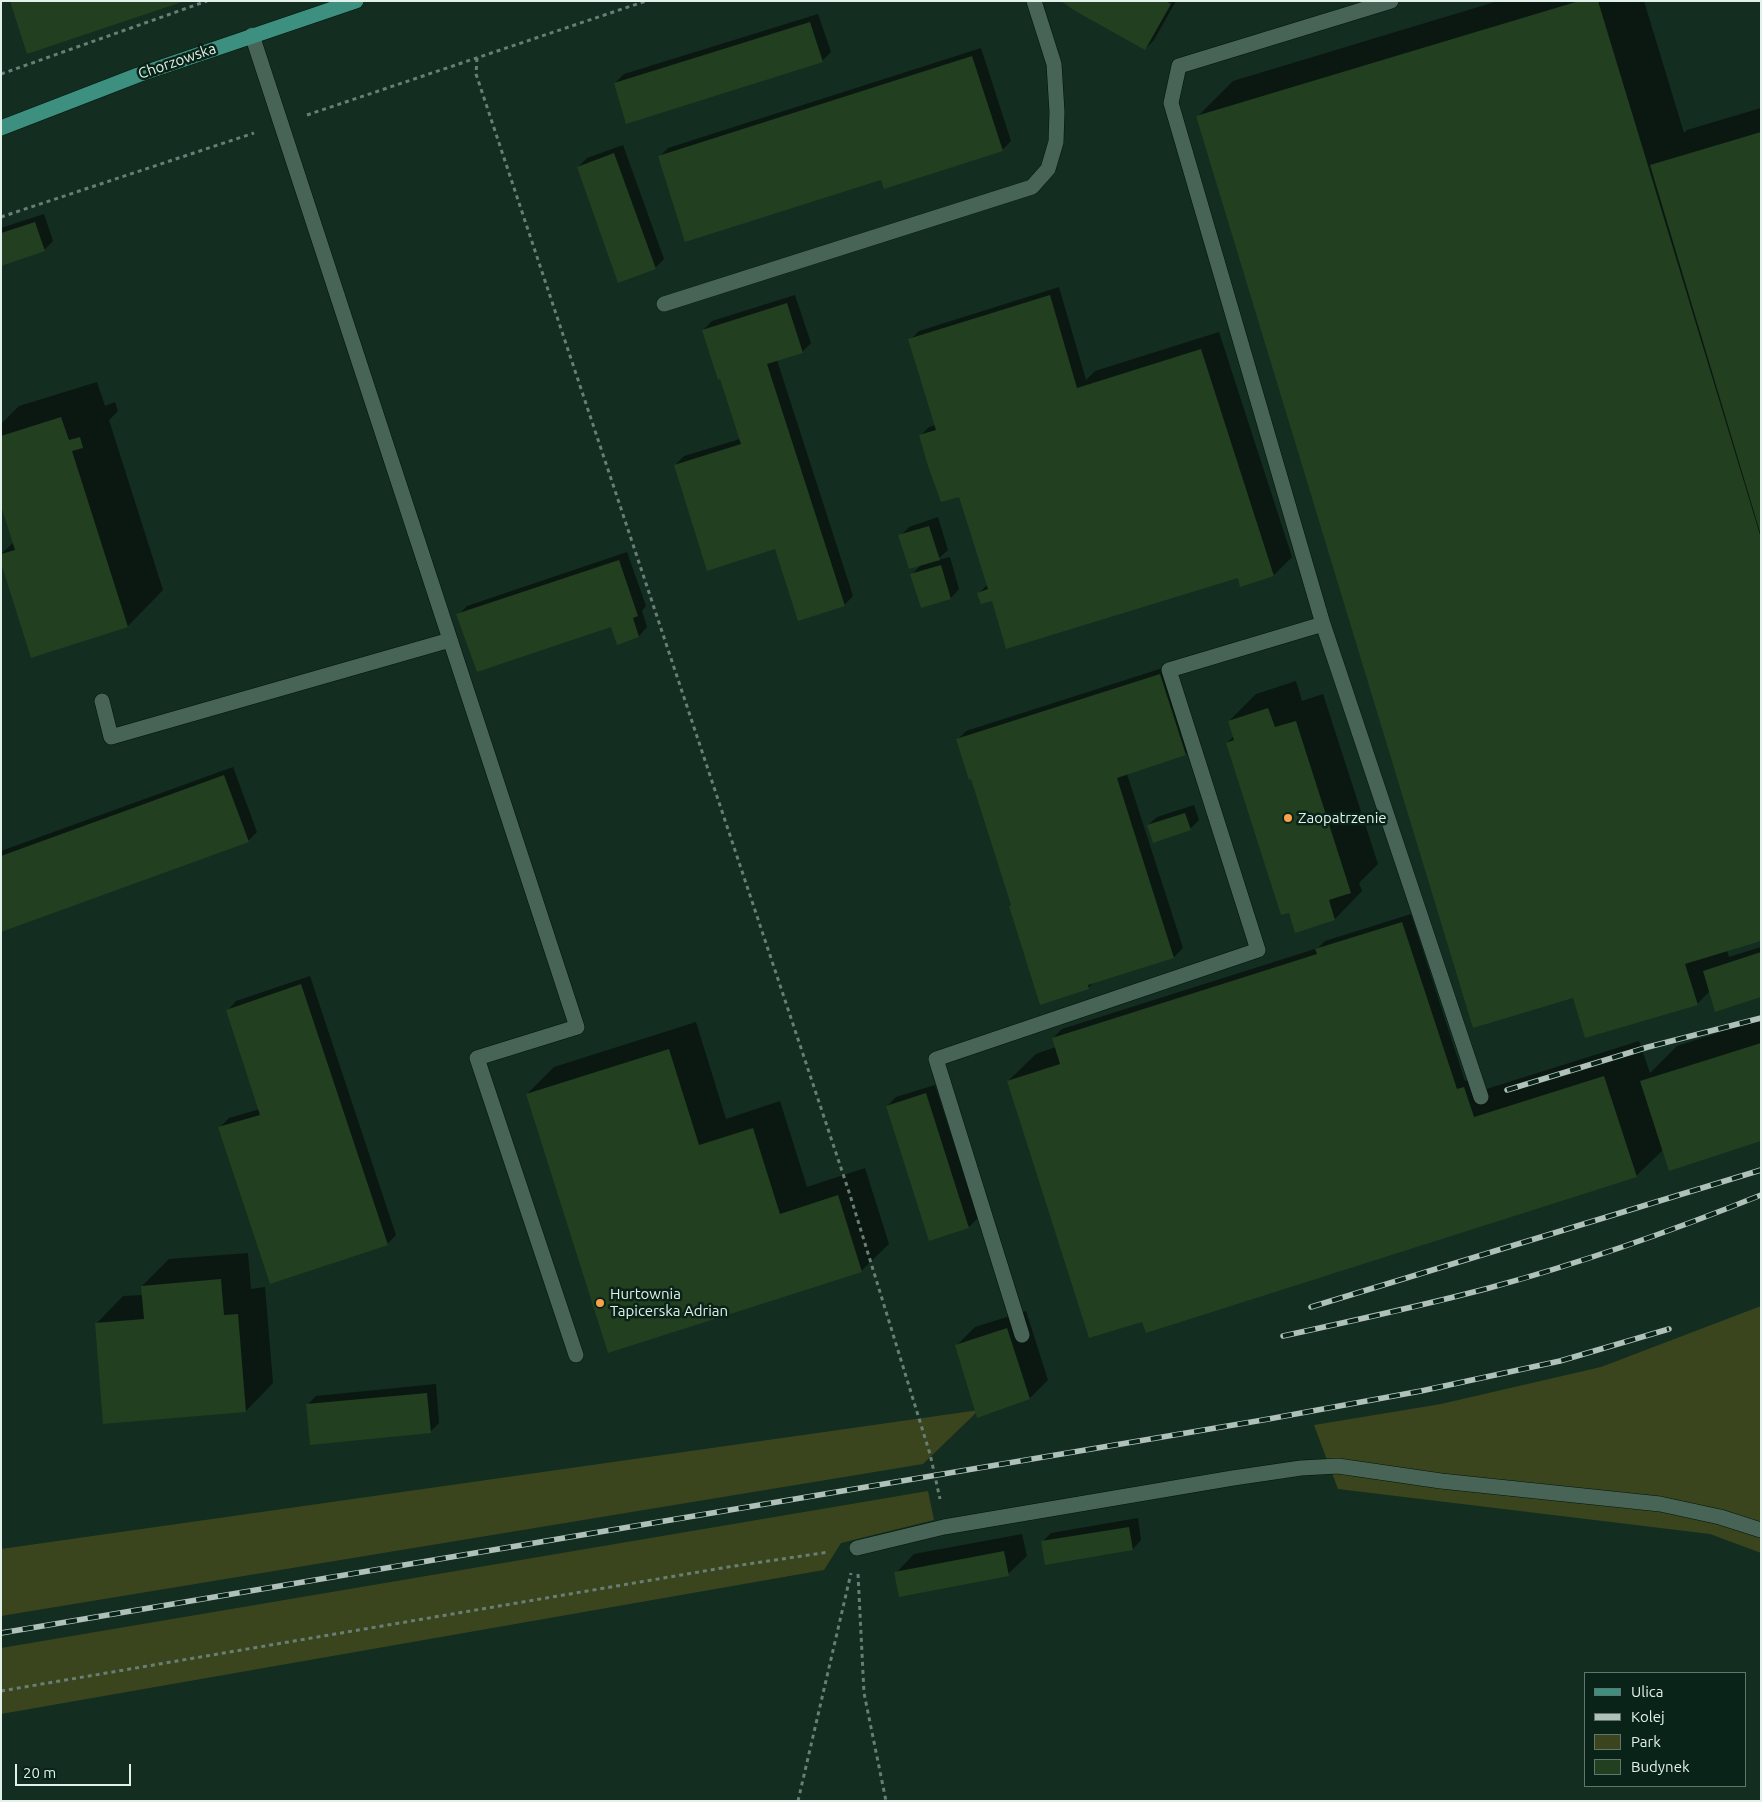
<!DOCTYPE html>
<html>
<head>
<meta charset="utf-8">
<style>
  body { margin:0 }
  #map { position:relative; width:1762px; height:1802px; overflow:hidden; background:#132d21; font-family:Ubuntu,sans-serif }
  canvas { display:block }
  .frame { position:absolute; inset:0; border:2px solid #e2f1e9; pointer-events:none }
  .legend { position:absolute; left:1584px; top:1672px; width:162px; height:115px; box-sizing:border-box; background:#092318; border:1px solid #60756c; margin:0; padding:6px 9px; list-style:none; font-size:15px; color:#e2f1e9 }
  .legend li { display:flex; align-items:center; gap:10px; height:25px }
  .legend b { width:25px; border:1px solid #60756c }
  .scale { position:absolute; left:15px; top:1764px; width:116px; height:22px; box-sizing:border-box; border:2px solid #e2f1e9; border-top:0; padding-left:6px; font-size:15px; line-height:18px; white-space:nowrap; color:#e2f1e9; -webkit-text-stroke:4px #092318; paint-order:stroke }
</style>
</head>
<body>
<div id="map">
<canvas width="1762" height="1802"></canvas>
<div class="frame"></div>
<ul class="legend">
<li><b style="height:6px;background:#3d8f7f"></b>Ulica</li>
<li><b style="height:6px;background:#afc1b8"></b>Kolej</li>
<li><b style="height:14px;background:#3a451e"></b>Park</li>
<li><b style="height:14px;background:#223f1f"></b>Budynek</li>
</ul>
<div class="scale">20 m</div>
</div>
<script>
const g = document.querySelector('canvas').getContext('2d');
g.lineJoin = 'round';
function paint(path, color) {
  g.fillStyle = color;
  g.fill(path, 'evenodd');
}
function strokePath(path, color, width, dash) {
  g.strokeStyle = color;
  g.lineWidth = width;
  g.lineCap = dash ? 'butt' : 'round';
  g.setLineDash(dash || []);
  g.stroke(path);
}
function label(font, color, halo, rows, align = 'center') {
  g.font = font + ' Ubuntu,sans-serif';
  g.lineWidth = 5;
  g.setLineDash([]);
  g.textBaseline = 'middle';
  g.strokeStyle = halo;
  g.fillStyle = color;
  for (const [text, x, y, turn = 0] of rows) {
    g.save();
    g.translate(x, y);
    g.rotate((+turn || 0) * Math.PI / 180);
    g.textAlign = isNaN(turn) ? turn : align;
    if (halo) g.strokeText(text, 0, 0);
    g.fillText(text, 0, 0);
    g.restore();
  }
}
const green = new Path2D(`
  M1761,1306V1553L1710,1534L1338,1489L1314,1425L1441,1404L1601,1367Z
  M979,1410L923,1464L1,1616V1549Z
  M928,1491L934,1520L841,1543L824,1570L1,1714V1648Z`);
const shadow = new Path2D(`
  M1064,1H1176L1154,40L1145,49Z
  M1498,1H1644L1684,133L1687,130L1761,108V940L1727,950L1729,957L1761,947V996L1710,991L1697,1004L1574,996L1197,117L1233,81Z
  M818,14L831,52L822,61L615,83L624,74Z
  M981,48L1011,141L1002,150L882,178L659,157L668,148Z
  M623,145L664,259L655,268L578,167L587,158Z
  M44,214L53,241L44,250L1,264V228Z
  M1059,287L1086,380L1095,371L1219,332L1292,557L1274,575L1239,577L992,599L979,593L988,584L960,495L920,436L929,427L936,425L910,340L919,331Z
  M795,295L811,343L802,352L777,360L853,596L844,605L675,465L684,456L740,439L721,378L703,330L712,321Z
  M97,382L105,406L115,402L118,411L109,420L163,590L128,626L32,656L1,554L14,542L1,501V424L19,406Z
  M938,517L948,550L937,560L950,557L959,589L951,598L912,574L922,564L900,536L909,527Z
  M627,552L646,606L642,611L647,627L639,636L612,625L458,615L467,606Z
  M1169,666L1195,746L1186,754L1127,774L1183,948L1174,957L1095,981L1088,988L1010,906L1012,904L972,778L957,740L966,731Z
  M1296,681L1302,701L1323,694L1378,864L1359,883L1362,891L1335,919L1296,931L1227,743L1234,736L1229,721L1256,694Z
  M233,767L257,832L248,841L1,930V851Z
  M1194,805L1199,820L1190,829L1148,825L1157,817Z
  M1411,914L1465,1081L1472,1079L1477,1092L1639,1041L1650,1073L1677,1046L1761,1019V1140L1663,1150L1636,1176L1143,1319L1008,1081L1036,1054L1056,1047L1053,1038L1062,1029L1318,948L1325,941Z
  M310,976L396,1235L387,1244L220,1127L229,1118L260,1109L228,1010L236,1001Z
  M696,1022L726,1119L780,1101L807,1187L865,1168L889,1244L861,1271L527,1094L554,1067Z
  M935,1085L978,1218L969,1227L887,1106L896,1097Z
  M248,1253L251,1289L265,1287L273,1383L246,1411L96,1324L123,1296L143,1295L142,1286L169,1259Z
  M1026,1311L1048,1380L1030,1398L978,1417L957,1345L975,1327Z
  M436,1384L439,1423L430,1432L307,1405L316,1396Z
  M1138,1518L1141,1540L1133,1549L1042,1542L1051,1533Z
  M1022,1534L1027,1556L1008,1574L896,1573L914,1554Z`);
const building = new Path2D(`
  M10,1H182V2L27,54Z
  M1063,1H1166L1171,4L1145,50L1077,12L1062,2Z
  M1579,1H1598L1761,538V941L1685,964L1698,1005L1585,1038L1573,998L1473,1028L1196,116Z
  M810,22L823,62L626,124L614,83Z
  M972,56L1003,151L884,189L881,180L685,242L658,156Z
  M1761,132V532H1760L1650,165Z
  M614,153L656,269L618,283L577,167Z
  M35,222L45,251L1,266V233Z
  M1050,295L1077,388L1201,349L1274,576L1240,587L1238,578L1006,649L992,601L981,604L977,593L988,589L959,497L941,502L928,466L919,435L936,430L908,339Z
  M787,303L803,353L767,364L845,606L798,621L775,549L707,571L674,465L741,444L720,379L718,380L702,330Z
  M61,417L69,440L80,437L83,448L72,451L128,627L31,658L1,563V554L15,550L1,506V436Z
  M929,526L940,560L909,569L898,535Z
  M619,560L638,616L633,618L639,637L617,645L611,627L477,672L456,614Z
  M941,565L951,599L921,608L910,574Z
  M1160,674L1186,755L1117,778L1174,958L1088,985L1089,989L1040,1005L1009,906L1011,905L971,779L969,780L956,739Z
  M1268,708L1275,727L1296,721L1351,893L1329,900L1335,920L1295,933L1289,913L1281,915L1226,743L1234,740L1228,721Z
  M224,775L249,842L1,932V856Z
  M1185,813L1191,830L1153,843L1147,825Z
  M1402,922L1457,1089L1464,1087L1474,1117L1604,1076L1637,1177L1146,1333L1142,1322L1089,1338L1007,1081L1060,1064L1052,1038L1317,954L1315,949Z
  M1761,952V997L1715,1012L1703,971Z
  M301,984L388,1245L270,1284L218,1127L260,1115L226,1010Z
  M1761,1043V1141L1669,1171L1640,1081Z
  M669,1049L699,1145L753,1128L780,1214L838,1195L862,1272L608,1353L526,1094Z
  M926,1093L969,1228L929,1241L886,1106Z
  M221,1279L224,1315L238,1314L246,1412L103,1424L95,1323L144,1319L141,1286Z
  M1007,1328L1030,1399L977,1418L955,1345Z
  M427,1393L431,1433L310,1445L306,1404Z
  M1129,1527L1133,1550L1045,1565L1041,1541Z
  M1004,1551L1009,1576L899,1597L894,1572Z`);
const path = new Path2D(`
  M477,58L476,74L850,1195L930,1454L940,1499
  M1,74L207,1
  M307,115L646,1
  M1,217L254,133
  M858,1574L864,1693L886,1801
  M1,1691L728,1567L829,1552
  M798,1801L851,1573`);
const minor = new Path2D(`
  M252,35L577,1027L477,1058L576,1355
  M664,304L1032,187L1048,169L1056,142L1057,112L1054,64L1034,1
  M1323,624L1481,1097
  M102,701L111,737L450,640
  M1022,1335L936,1059L1258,950L1169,670L1323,624L1171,103L1179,66L1391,1
  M857,1548L944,1527L1233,1478L1301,1468L1338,1466L1441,1481L1660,1504L1720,1517L1761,1530`);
const major = new Path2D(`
  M1,128L138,75L356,1`);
const rail = new Path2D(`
  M1507,1090L1648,1047L1761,1018
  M1311,1307L1761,1170
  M1283,1336C1352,1321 1421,1306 1489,1288C1581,1263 1672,1231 1761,1195
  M1,1633L1263,1420L1421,1391L1560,1361L1669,1329`);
const markers = [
  [1288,818,5,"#f8a14a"],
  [600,1303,5,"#f8a14a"]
];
const streetNames = [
  ["Chorzowska",177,61,-19]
];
const poiNames = [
  ["Zaopatrzenie",1298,818],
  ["Hurtownia",610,1294],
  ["Tapicerska Adrian",610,1311]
];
paint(green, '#3a451e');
paint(shadow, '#0007');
paint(building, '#223f1f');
strokePath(minor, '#00150b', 16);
strokePath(major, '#00150b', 16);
strokePath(path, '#697e74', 3, [4, 4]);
strokePath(minor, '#486456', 15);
strokePath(major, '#3d8f7f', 15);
strokePath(rail, '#afc1b8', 5.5);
strokePath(rail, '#092318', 4, [11]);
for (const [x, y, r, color] of markers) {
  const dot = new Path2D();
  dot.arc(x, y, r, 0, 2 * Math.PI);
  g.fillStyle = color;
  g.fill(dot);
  strokePath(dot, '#092318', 2);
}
label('15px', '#e2f1e9', '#092318', streetNames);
label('15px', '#e2f1e9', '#092318', poiNames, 'left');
</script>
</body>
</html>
